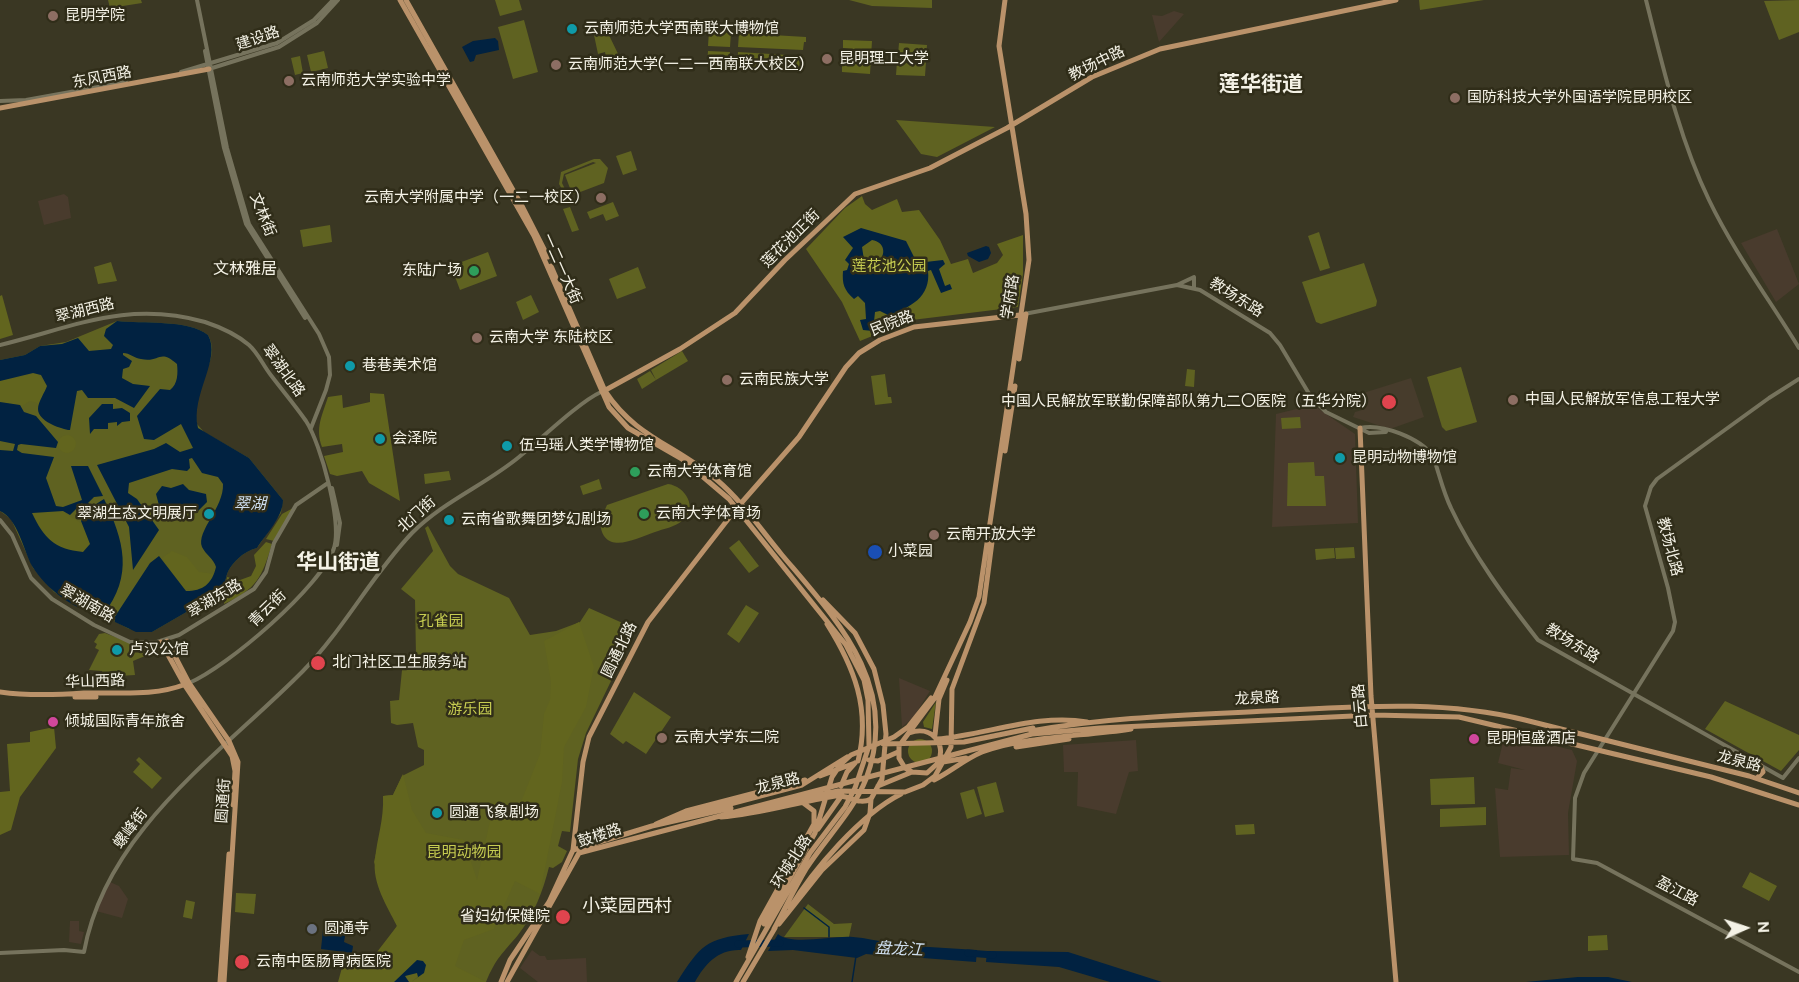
<!DOCTYPE html>
<html>
<head>
<meta charset="utf-8">
<style>
  body { margin:0 }
  #map { position:relative; width:1799px; height:982px; overflow:hidden; background:#3a3723; font-family:"DM Sans",sans-serif }
  canvas { display:block }
  .north { position:absolute; left:1715px; top:898px; width:60px; height:60px; -webkit-text-stroke:4px #302d19; paint-order:stroke; rotate:87deg; font-size:16px; font-weight:700; line-height:24px; text-align:center; color:#f4f2e6 }
  .north::after { content:''; display:block; margin:auto; width:21px; height:27px; background:#f4f2e6; clip-path:polygon(50% 0,100% 100%,50% 72%,0 100%) }
</style>
</head>
<body>
<div id="map">
<canvas width="1799" height="982"></canvas>
<div class="north">N</div>
</div>
<script>
const g = document.querySelector('canvas').getContext('2d');
g.lineJoin = 'round';
function paint(path, color) {
  g.fillStyle = color;
  g.fill(path, 'evenodd');
}
function strokePath(path, color, width, dash) {
  g.strokeStyle = color;
  g.lineWidth = width;
  g.lineCap = dash ? 'butt' : 'round';
  g.setLineDash(dash || []);
  g.stroke(path);
}
function label(font, color, halo, rows, align = 'center') {
  g.font = font + ' "DM Sans","Noto Sans SC",sans-serif';
  g.lineWidth = 5;
  g.setLineDash([]);
  g.textBaseline = 'middle';
  g.strokeStyle = halo;
  g.fillStyle = color;
  for (const [text, x, y, turn = 0] of rows) {
    g.save();
    g.translate(x, y);
    g.rotate((+turn || 0) * Math.PI / 180);
    g.textAlign = isNaN(turn) ? turn : align;
    if (halo) g.strokeText(text, 0, 0);
    g.fillText(text, 0, 0);
    g.restore();
  }
}
const commercial = new Path2D(`
  M1174,11L1184,14L1159,42L1152,15L1162,16Z
  M64,194L68,197L71,218L44,225L38,201Z
  M1777,229L1799,284L1776,302L1741,243Z
  M1313,405L1355,434L1358,523L1272,527L1276,414Z
  M899,678L930,691L913,718L902,727Z
  M1505,734L1572,750L1577,761L1568,813L1569,855L1500,857L1495,788L1508,790L1511,768L1525,770L1498,763Z
  M1136,740L1138,771L1129,772L1116,814L1077,806L1078,772H1064L1063,745Z
  M110,882L119,886L128,899L122,918L96,911Z
  M70,921H79V931L84,932L81,944L69,942Z
  M532,950L540,956H545L547,960L586,958L587,982H538L520,968Z`);
const medical = new Path2D(`
  M1411,378L1424,417L1390,429L1353,417L1355,412L1362,410L1357,395Z`);
const green = new Path2D(`
  M108,0H141L142,3L110,8Z
  M495,0H519L522,10L500,16Z
  M849,0H932V8L872,6Z
  M1419,0H1484L1420,10Z
  M1799,0V32L1779,40L1764,1Z
  M524,20L538,72L513,79L498,27Z
  M607,31L622,62L608,65L605,52L598,54L594,35Z
  M899,43L927,45L926,57H916V53L898,55Z
  M324,51L328,68L311,72L307,55Z
  M300,56L303,73L295,75L291,58Z
  M897,61L915,65L916,62H926L925,76L896,75Z
  M896,120L995,127L937,157L921,154Z
  M631,151L637,170L623,175L616,156Z
  M594,159H600L608,168L604,183L575,194L563,191L559,184L561,172ZM593,162L596,163L565,175L571,191L565,189L562,183L564,174Z
  M613,202L619,216L606,221L603,214L590,219L587,212Z
  M570,207L579,230L572,232L563,209Z
  M330,225L332,242L303,247L300,230Z
  M1319,232L1330,268L1320,271L1308,236Z
  M488,252L497,276L460,290L451,266Z
  M111,262L117,281L98,284L94,267Z
  M1364,263L1377,301L1376,306L1321,324L1316,322L1302,282Z
  M638,267L646,288L617,299L609,279Z
  M531,295L539,312L523,320L516,302Z
  M117,321C142,324 188,319 208,335C219,354 204,372 199,390C196,400 195,414 197,424L204,432L249,458L283,500L281,513L257,548C244,551 229,564 226,578C224,584 225,587 221,592L152,632L129,629L103,615L90,613L54,592L33,568L11,519L0,511V360L25,355L40,346L66,342Z
  M682,351L688,361L656,380L651,370Z
  M1461,367L1477,422L1446,431L1442,427L1427,377Z
  M1187,369L1195,370L1194,387L1185,386Z
  M650,371L656,380L642,389L637,379Z
  M885,374L888,397H891L892,403L875,405L871,376Z
  M1300,417L1301,428L1282,429L1281,418Z
  M1314,462L1315,476H1324L1326,506H1287L1288,463Z
  M449,471L451,480L425,484L424,474Z
  M599,479L602,489L583,495L580,486Z
  M668,484C685,486 699,508 682,521C675,527 663,529 655,532C635,539 602,557 600,521L607,505Z
  M428,526L450,566L458,574L509,598L530,635L556,631L580,622L589,608L636,629L586,733L578,759L570,832L562,831L558,846L567,851L562,862L553,868L549,867C543,891 534,915 518,935C502,954 496,958 486,982H341L350,963L374,965L397,926L374,862L384,818L383,796L393,795L402,776L424,765V750L418,747L413,723L397,725L391,723L390,701L399,700L402,670L416,657L415,600L401,589L433,551L425,528Z
  M739,540L759,566L749,573L729,548Z
  M1354,547L1355,558L1336,559L1335,548Z
  M1334,548L1335,558L1316,560L1315,549Z
  M746,605L759,613L739,643L727,634Z
  M105,633L133,644L144,646L145,656L133,661L135,675L103,677L102,671L89,670L99,650L95,648L97,644L94,642L99,634Z
  M634,692L671,717L644,757L646,754L626,741L623,744L610,734Z
  M1725,701L1799,735V750L1781,771L1705,729Z
  M139,757L162,778L152,789L133,772L140,764L136,760Z
  M1474,777L1475,804L1431,805L1430,779Z
  M996,782L1004,812L985,817L977,787Z
  M974,789L982,814L967,819L960,793Z
  M1486,807V825L1440,827V809Z
  M1254,824L1255,834L1236,835L1235,825Z
  M1750,872L1777,886L1769,901L1742,887Z
  M236,893L256,894L254,914L235,912Z
  M186,900L195,902L192,919L183,917Z
  M808,904L834,924L852,923L849,937H784Z
  M1607,935L1608,950L1588,951V936Z`);
const forest = new Path2D(`
  M709,31L731,32L730,47L708,46Z
  M739,33L806,37V42H804L803,50L738,47Z
  M843,40L872,41L870,74L842,72V65H850L851,49L843,48Z
  M708,51L730,52L729,67L707,66Z
  M738,52L804,56V70L737,67Z
  M862,196L865,204L872,210L897,199L902,212L919,210L940,240L951,264L968,259L973,273L997,263L1003,255L997,244L1023,235V274L1018,307L912,320L860,341L842,302L806,249L845,208Z
  M2,295L13,335L0,339V296Z
  M37,373L47,386L40,404L30,401L22,406L0,402V381Z
  M370,393L384,394L400,501L369,483L362,471L337,476L330,474L324,456L343,452L342,444L322,447C315,428 322,416 328,397L342,395L343,408L370,402Z
  M58 444a9 9 0 1 1 18 0a9 9 0 1 1-18 0Z
  M295,507L274,541L266,539L282,514Z
  M63,511C80,525 83,518 90,544L83,552C53,549 45,538 32,513Z
  M266,542L272,544C262,577 257,589 224,604L227,577L240,580L251,576L256,566L254,555Z
  M172,551L187,557L199,572L215,574L209,583L200,590L183,589L162,558Z
  M579,622L594,667L586,707L564,747L562,782L540,894L515,881L494,929L464,940L455,966L486,982H338L343,964L367,965L397,926C387,906 372,883 375,860C377,837 384,821 383,796L393,795L403,774L412,810L426,833L464,840L477,880L494,803L519,807L540,754L544,714L550,700L551,682L544,641Z
  M936,702L932,729L924,727L923,722Z
  M54,727L56,748L20,797L11,830L0,835V792L10,791L7,744L30,742V732Z
  M908 751a12 12 0 1 1 24 0a12 12 0 1 1-24 0Z`);
const water = new Path2D(`
  M495,38L498,41L499,50L476,55L474,61L470,62L462,47L473,41Z
  M861,228L906,241L917,263L943,260L945,264L939,269L945,286L950,284L952,289L941,293L931,270L928,271C931,297 910,308 888,315L880,311L875,312L873,331L863,330L860,320L866,319L865,303L858,296L854,299C844,290 842,284 843,271L847,270L849,264L845,260L853,248L843,237ZM872,240C885,242 887,255 877,263L864,260L862,247Z
  M986,246L989,247L991,253L988,259L979,262L968,256L967,253Z
  M117,321C142,324 188,319 208,335C222,359 190,395 198,428L249,458L283,500C283,517 266,534 257,548C244,551 229,564 226,578C224,584 225,587 221,592L152,632H136L115,622L114,618L150,563L159,556L186,591C203,591 212,584 216,567C214,559 206,555 202,547C196,531 224,508 223,484L218,477L202,473L192,458L189,459L190,468L187,471L172,469L129,483L128,493L137,499L159,530L133,570L129,527L97,465L154,449L166,443L180,452L193,448L181,424L154,440L144,439L137,416L160,389L170,390C178,384 178,373 177,364C159,348 160,363 141,359C134,358 130,353 123,353V355L132,361L129,367L123,369L122,378L133,384L150,386L134,408L115,398H88L82,390L77,391L70,430H68C59,428 38,421 38,409C38,402 45,392 47,386L41,375L33,373L0,381V360L25,355L40,346L62,344L78,338L89,351L111,349L113,345L104,336L106,329Z
  M0,402L20,405L24,412L36,416L58,442L56,448L21,444L18,445L17,450L22,453L54,457L46,478L56,506L63,507L82,500L71,466H88L103,496L94,497L88,503L93,506L104,499C124,541 134,575 103,615C76,612 46,589 32,566C23,549 18,519 0,511V450L13,451L15,444L0,441ZM82,503L87,510L81,521L90,544L83,552C54,549 44,538 32,513L63,511L70,515Z
  M102,404H113V409L122,408L130,413V421L122,422L117,426V422L108,423V429H94L90,434L89,418Z
  M183,484L189,490L206,494L207,502L198,511L190,505L185,507L180,518L175,520L160,509L156,494L162,486L171,488Z
  M324,920L355,924V930L346,931L344,942L353,946L352,953L321,949Z
  M749,934L741,950C718,949 705,964 695,982H677C700,946 706,938 749,934Z
  M778,934C791,946 835,935 853,937C866,938 878,941 890,943L889,956L866,954L857,958L793,950L768,951Z
  M897,945L977,950L976,962L896,956Z
  M987,951L1068,952L1162,982H1110L1059,967L986,962Z
  M417,960L423,961L426,965L424,973L411,982L418,977L417,973L405,976L409,982H394Z
  M1578,977H1608L1632,982H1526Z`);
const stream = new Path2D(`
  M804,908L829,927V937
  M852,982L856,956`);
const river = new Path2D(`
  M738,944L780,943
  M968,953L993,955`);
const minor = new Path2D(`
  M197,0L227,148L249,224L319,334L329,357L330,375L326,390L311,428
  M1646,0C1663,67 1679,138 1709,200C1734,252 1769,299 1799,348
  M205,51L224,148L246,224L305,318
  M209,69L279,47L317,23L338,0
  M181,72L277,43L314,20L333,0
  M0,101L26,100L126,82
  M1177,285L1194,277V287
  M1024,314L1177,285L1200,290L1270,333L1280,345L1311,397L1326,412L1369,433L1386,432
  M0,345C74,327 127,300 205,322C220,327 236,334 249,345C258,353 263,365 270,374C282,390 295,405 306,421C321,444 342,522 334,548C321,587 227,667 189,683
  M1799,379L1769,398L1657,479L1651,487L1645,506L1668,588L1675,622L1673,631L1584,773L1575,798L1573,859L1597,863L1799,972
  M1360,428C1382,423 1420,438 1433,456C1439,473 1443,492 1451,508C1473,555 1506,599 1538,640L1783,778
  M332,488L340,523L337,545
  M0,520L12,535L31,578L52,599L94,625L130,642H157L179,635L254,589L266,572L274,543L296,505L328,483
  M1783,778L1799,758
  M0,953L64,950L84,952C106,830 221,754 303,671C344,629 372,575 412,533C444,501 485,485 519,457C540,440 579,402 601,392`);
const major = new Path2D(`
  M400,0L534,236L609,407L628,428L682,459L729,499L846,645L864,680L868,700L869,746L855,788L845,807L810,853L736,982
  M406,0L522,206L548,257
  M0,108L209,69
  M551,266L605,391C636,438 676,445 717,480C742,501 761,530 782,555C837,620 901,686 866,779C853,812 825,839 806,869C794,889 785,909 774,929
  M1019,359L1026,314
  M602,392L680,349L735,313L785,260L855,194L930,168L1007,128L1092,77L1160,49L1396,0
  M1360,428L1371,696L1396,982
  M1005,451L1015,386
  M827,624C854,667 871,709 858,761
  M167,641L189,683L229,741L238,762L224,982
  M161,642L184,684L232,756L235,771L233,805
  M0,692C28,696 56,695 84,693C119,692 153,697 186,684
  M75,697H96
  M1031,731C1108,717 1188,715 1267,711C1354,707 1439,699 1525,720L1749,776L1799,793
  M909,733C931,725 947,743 938,763L927,773L912,772L905,768L899,758V746L934,699L970,622L979,597L1029,260L1026,214L999,46L1005,0
  M935,735L939,699L947,680
  M937,739C986,735 1038,713 1087,722
  M883,744L964,742L1033,728
  M1016,747L1069,739
  M869,760L878,761L898,752
  M943,762L966,758
  M820,776L855,763
  M1757,778L1763,772L1760,765
  M934,780C950,772 965,759 982,752C1030,735 1081,737 1131,729
  M841,786L847,772L855,763
  M878,786L912,772
  M736,813L838,791L905,792L923,785L935,776L951,747L952,689L984,603L992,542
  M721,817C760,814 797,802 835,796C848,794 858,806 871,799
  M677,818L802,785L847,757
  M656,824L686,811L805,780
  M818,829L842,795
  M573,850L652,826L731,808
  M790,908C813,870 861,814 901,794
  M764,924L815,833L832,777L840,765L851,755L894,737L908,727L931,698
  M779,924L822,870L864,830L870,813L871,799L882,779L886,734L883,705L874,669L855,633L823,600
  M748,957L760,921L814,824V811L802,802
  M220,982L229,854
  M501,982L510,960L549,902L573,850L583,762L589,737L648,622L736,509L799,437L846,367L859,353L880,340L914,327L1020,315
  M507,982L579,853L1032,734L1100,728L1374,715L1459,717L1711,777L1799,805
  M743,982L775,928`);
const markers = [
  [53,16,6,"#8d6e63"],
  [572,29,6,"#0f9aa8"],
  [827,59,6,"#8d6e63"],
  [556,65,6,"#8d6e63"],
  [289,81,6,"#8d6e63"],
  [1455,98,6,"#8d6e63"],
  [601,198,6,"#8d6e63"],
  [474,271,6,"#2e9e5b"],
  [477,338,6,"#8d6e63"],
  [350,366,6,"#0f9aa8"],
  [727,380,6,"#8d6e63"],
  [1513,400,6,"#8d6e63"],
  [1389,402,8,"#e0444e"],
  [380,439,6,"#0f9aa8"],
  [507,446,6,"#0f9aa8"],
  [1340,458,6,"#0f9aa8"],
  [635,472,6,"#2e9e5b"],
  [209,514,6,"#0f9aa8"],
  [644,514,6,"#2e9e5b"],
  [449,520,6,"#0f9aa8"],
  [934,535,6,"#8d6e63"],
  [875,552,8,"#1a4fb4"],
  [117,650,6,"#0f9aa8"],
  [318,663,8,"#e0444e"],
  [53,722,6,"#d1479c"],
  [662,738,6,"#8d6e63"],
  [1474,739,6,"#d1479c"],
  [437,813,6,"#0f9aa8"],
  [563,917,8,"#e0444e"],
  [312,929,6,"#6b7280"],
  [242,962,8,"#e0444e"]
];
const poiNames = [
  ["昆明学院",65,16],
  ["云南师范大学西南联大博物馆",584,29],
  ["昆明理工大学",839,59],
  ["云南师范大学(一二一西南联大校区)",568,65],
  ["云南师范大学实验中学",301,81],
  ["国防科技大学外国语学院昆明校区",1467,98],
  ["云南大学附属中学（一二一校区）",589,198,"right"],
  ["东陆广场",462,271,"right"],
  ["云南大学 东陆校区",489,338],
  ["巷巷美术馆",362,366],
  ["云南民族大学",739,380],
  ["中国人民解放军信息工程大学",1525,400],
  ["中国人民解放军联勤保障部队第九二〇医院（五华分院）",1376,402,"right"],
  ["会泽院",392,439],
  ["伍马瑶人类学博物馆",519,446],
  ["昆明动物博物馆",1352,458],
  ["云南大学体育馆",647,472],
  ["翠湖生态文明展厅",197,514,"right"],
  ["云南大学体育场",656,514],
  ["云南省歌舞团梦幻剧场",461,520],
  ["云南开放大学",946,535],
  ["小菜园",888,552],
  ["卢汉公馆",129,650],
  ["北门社区卫生服务站",332,663],
  ["倾城国际青年旅舍",65,722],
  ["云南大学东二院",674,738],
  ["昆明恒盛酒店",1486,739],
  ["圆通飞象剧场",449,813],
  ["省妇幼保健院",550,917,"right"],
  ["圆通寺",324,929],
  ["云南中医肠胃病医院",256,962]
];
const streetNames = [
  ["建设路",258,39,-19],
  ["教场中路",1097,64,-26],
  ["东风西路",102,78,-11],
  ["文林街",262,215,68],
  ["莲花池正街",791,239,-45],
  ["一二一大街",561,269,66],
  ["学府路",1011,297,-81],
  ["教场东路",1236,298,32],
  ["翠湖西路",85,311,-14],
  ["民院路",892,324,-21],
  ["翠湖北路",283,371,54],
  ["北门街",417,515,-42],
  ["教场北路",1669,547,75],
  ["翠湖东路",215,599,-31],
  ["翠湖南路",87,604,30],
  ["青云街",268,609,-44],
  ["教场东路",1572,644,32],
  ["圆通北路",620,650,-64],
  ["华山西路",95,682,-2],
  ["龙泉路",1257,699,-3],
  ["白云路",1361,706,-95],
  ["龙泉路",1739,762,14],
  ["龙泉路",778,784,-14],
  ["圆通街",224,801,-86],
  ["螺峰街",131,829,-53],
  ["鼓楼路",600,836,-18],
  ["环城北路",792,862,-57],
  ["盈江路",1677,892,28]
];
const parkNames = [
  ["莲花池公园",889,267],
  ["孔雀园",441,622],
  ["游乐园",470,710],
  ["昆明动物园",464,853]
];
const neighbourhoodNames = [
  ["文林雅居",245,270]
];
const waterNames = [
  ["翠湖",250,505],
  ["盘龙江",899,950,3]
];
const quarterNames = [
  ["小菜园西村",627,907]
];
const districtNames = [
  ["莲华街道",1261,85],
  ["华山街道",338,563]
];
paint(commercial, '#493b2d');
paint(medical, '#473c2c');
paint(green, '#5f6221');
paint(forest, '#62651e');
paint(water, '#012241');
strokePath(stream, '#012241', 1.5);
strokePath(river, '#012241', 7);
strokePath(minor, '#76735d', 4);
strokePath(major, '#ba926a', 5);
for (const [x, y, r, color] of markers) {
  const dot = new Path2D();
  dot.arc(x, y, r, 0, 2 * Math.PI);
  g.fillStyle = color;
  g.fill(dot);
  strokePath(dot, '#302d19', 2);
}
label('15px', '#f4f2e6', '#302d19', poiNames, 'left');
label('15px', '#f4f2e6', '#302d19', streetNames);
label('15px', '#c7cd51', '#302d19', parkNames);
label('16px', '#f4f2e6', '#302d19', neighbourhoodNames);
label('italic 16px', '#cedeef', '#302d19', waterNames);
label('18px', '#f4f2e6', '#302d19', quarterNames);
label('bold 21px', '#f4f2e6', '#302d19', districtNames);
</script>
</body>
</html>
